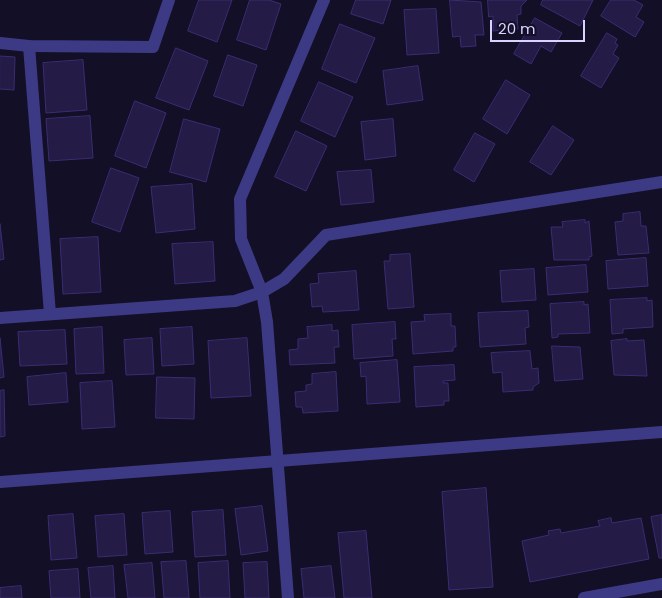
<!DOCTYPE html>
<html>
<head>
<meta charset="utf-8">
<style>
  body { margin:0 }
  #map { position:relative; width:662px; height:598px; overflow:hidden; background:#130f26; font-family:Poppins,sans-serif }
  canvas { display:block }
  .scale { position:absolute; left:490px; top:20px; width:95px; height:22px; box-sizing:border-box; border:2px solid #d9d4ff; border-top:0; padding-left:6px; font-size:15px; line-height:18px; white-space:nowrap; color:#d9d4ff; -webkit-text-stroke:4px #130f26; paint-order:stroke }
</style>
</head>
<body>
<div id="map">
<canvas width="662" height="598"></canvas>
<div class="scale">20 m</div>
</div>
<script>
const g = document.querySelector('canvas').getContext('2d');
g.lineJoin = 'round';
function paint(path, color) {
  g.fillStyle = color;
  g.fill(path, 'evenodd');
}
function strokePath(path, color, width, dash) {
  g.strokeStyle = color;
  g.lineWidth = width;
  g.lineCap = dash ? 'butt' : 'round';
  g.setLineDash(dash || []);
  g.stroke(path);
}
const building = new Path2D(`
  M199,0H232L217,42L188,31Z
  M250,0H269L281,4L266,50L237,40Z
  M356,0H391L383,24L351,14Z
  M450,0L481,2L484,35H475L476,46L461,47L460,36L453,37Z
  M488,0H527L521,6V14L517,15L518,29L493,31V16L489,17Z
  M543,0H593L580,26L541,5Z
  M611,0H634L643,5L636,17L644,22L635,37L601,16Z
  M436,9L439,53L407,55L404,10Z
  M535,18L562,33L551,52L541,46L531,64L514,54Z
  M340,24L375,38L356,83L322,69Z
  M607,33L617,39L615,43L618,45L613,54L619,58L601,88L581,76Z
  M176,48L208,61L189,110L156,98Z
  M228,55L257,65L243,106L214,96Z
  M0,56L15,57L14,90L0,89Z
  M83,60L87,110L46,113L43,63Z
  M418,66L423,100L387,105L383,71Z
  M506,80L530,95L507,134L483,119Z
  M319,82L353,97L335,137L301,121Z
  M135,101L166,113L146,168L115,156Z
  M90,116L93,158L49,161L46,119Z
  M184,119L220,129L206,182L170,172Z
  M393,119L396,156L365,160L361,122Z
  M553,126L574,140L551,175L530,162Z
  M296,131L327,146L306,191L275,177Z
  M475,133L495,144L474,182L454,170Z
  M111,168L139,178L120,232L92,222Z
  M371,170L374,202L341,205L337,172Z
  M192,184L195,229L156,233L151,187Z
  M640,212L641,226H646L649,253L618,255L615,222L623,221V214Z
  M585,220V223L589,221L592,256L589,257V260H554L551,227H563L562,222Z
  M0,224L4,259L0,260Z
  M98,237L101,292L63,294L60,239Z
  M213,242L215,281L175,284L172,244Z
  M410,254L414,307L388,309L384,261H390V255Z
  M646,258L648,286L608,289L606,261Z
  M586,265L588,292L548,295L546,268Z
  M534,269L536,300L502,302L500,271Z
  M356,271L359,310L323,312L322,306L312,307L310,284L319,283L318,274Z
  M647,298V301L652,300L653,327L623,329V333L612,334L610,300Z
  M584,302V305L588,304L590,333L558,334V337L552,338L550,304Z
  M528,311L529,327L525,328L526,344L480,347L478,313Z
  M451,314V326H455L456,347H453V351L413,354L411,322L425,321L424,315Z
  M395,322L396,339H392L393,356L354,359L352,325Z
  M332,325V331L338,330L339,347H334L335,363L290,365L289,350L298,349V339L308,338L307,327Z
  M102,327L104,373L76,374L74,329Z
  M192,327L194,364L162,366L160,329Z
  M65,330L67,364L20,366L18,332Z
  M0,338L4,377L0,378Z
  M152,338L154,374L126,375L124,340Z
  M247,338L251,396L211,398L208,341Z
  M627,339V341L644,340L647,376L614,375L611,341Z
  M552,346L580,347L583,379L555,381Z
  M530,351L532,369L538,368L539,383L533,387V390L503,392L502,372L493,373L491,353Z
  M397,360L400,402L367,404L366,376L361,377L360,363Z
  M454,365L455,380L443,381V383H448L449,401H444V405L416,407L414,367Z
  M336,372L338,411L303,413L302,407H296L295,392L306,391V385L312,384V374Z
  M66,373L68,402L29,405L27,377Z
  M157,377L195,378L194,419L156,418Z
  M112,381L115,427L82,429L80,383Z
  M4,390L5,436L0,437V391Z
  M486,488L493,587L449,590L442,492Z
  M262,506L268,551L241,555L235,509Z
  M223,510L226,555L195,557L192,512Z
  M170,511L173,552L145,554L142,513Z
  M73,514L77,558L51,560L48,516Z
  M124,514L127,555L98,557L95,516Z
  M662,515V558H659L651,517Z
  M611,518L612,523L641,518L649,559L530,582L522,541L549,535L548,531L560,529L561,533L600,526L598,521Z
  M366,531L372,598H344L338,533Z
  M186,561L189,598H164L161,562Z
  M228,561L230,598H200L198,563Z
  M267,562L269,598H245L243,563Z
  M152,563L155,598H128L124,565Z
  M113,566L115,598H91L88,568Z
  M331,566L335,598H304L301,569Z
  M78,569L80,598H51L49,571Z
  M21,586L22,598H0V588Z`);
const service = new Path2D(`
  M29,46L50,314`);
const minor = new Path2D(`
  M0,43L29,46L153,47L169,0
  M0,318L235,301L262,292L284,279L326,235L662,182
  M288,598L267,322L262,292L241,239L240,199L324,0
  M584,598L662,584`);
const tertiary = new Path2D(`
  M0,482L662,432`);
paint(building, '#241b47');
strokePath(building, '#3b2d73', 1);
strokePath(service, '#3d3a85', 12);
strokePath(minor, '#3d3a85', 12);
strokePath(tertiary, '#3d3a85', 12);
</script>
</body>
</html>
